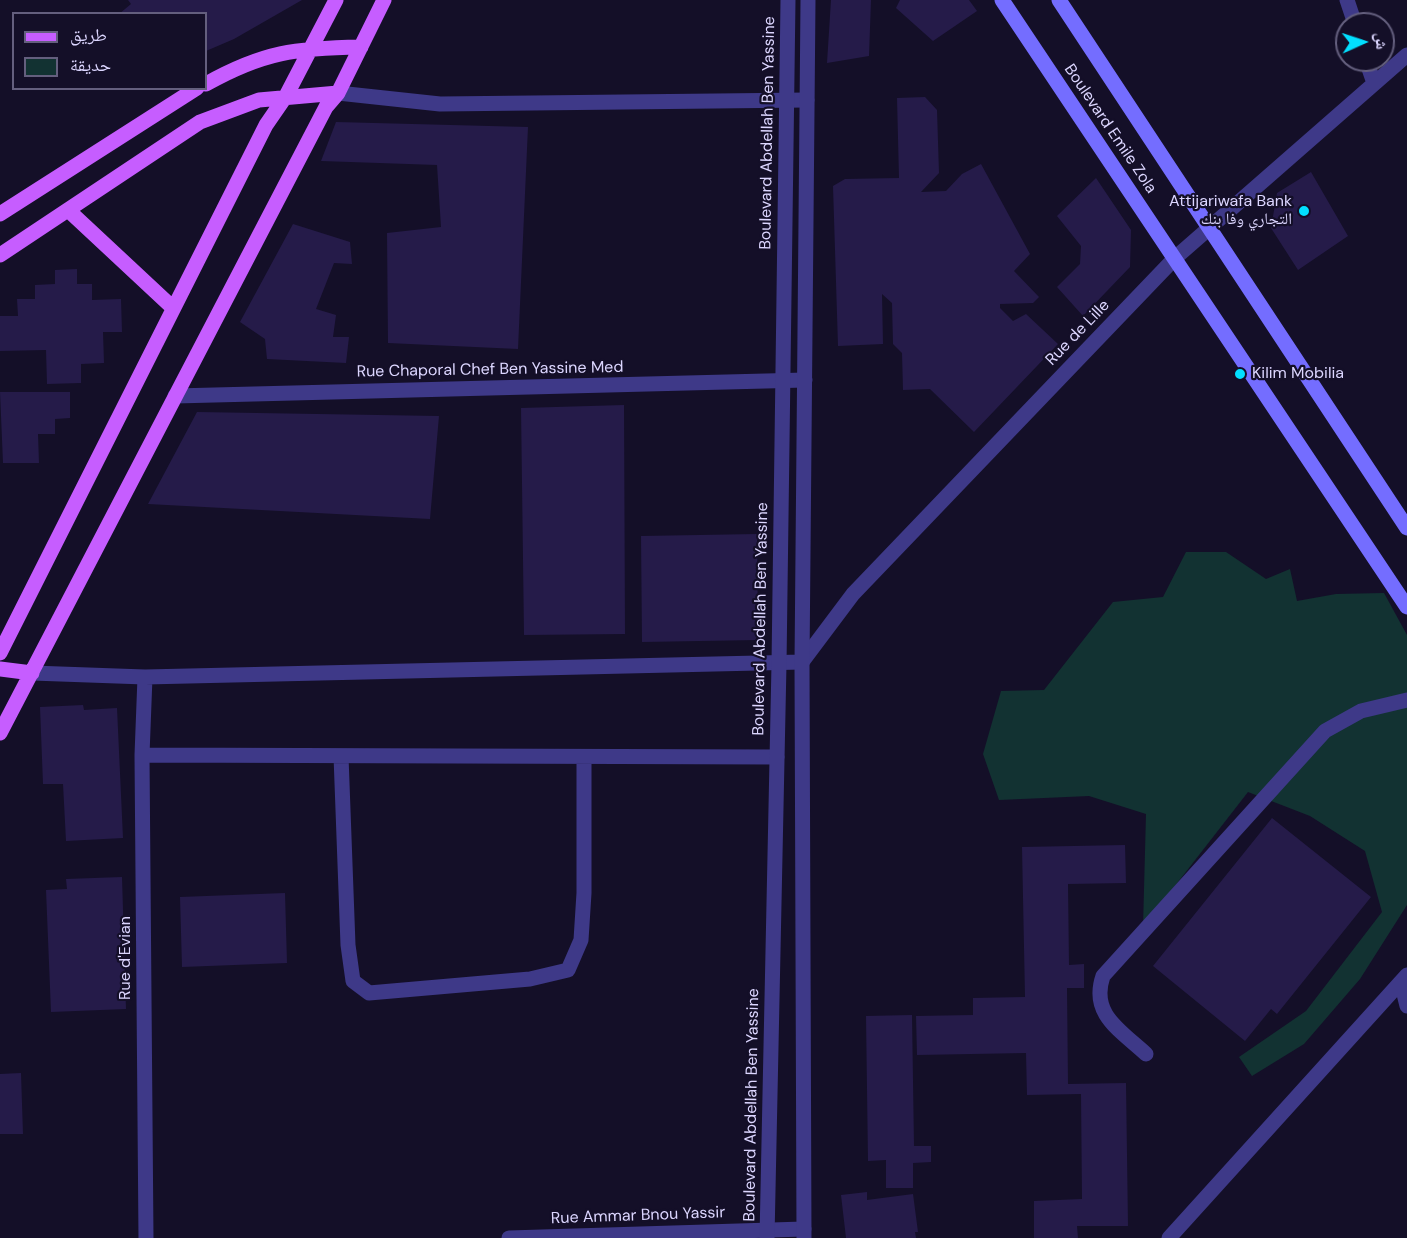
<!DOCTYPE html>
<html>
<head>
<meta charset="utf-8">
<style>
  body { margin:0 }
  #map { position:relative; width:1407px; height:1238px; overflow:hidden; background:#140f28; font-family:"DM Sans","Noto Naskh Arabic",sans-serif }
  canvas { display:block }
  .legend { position:absolute; left:12px; top:12px; width:195px; height:78px; box-sizing:border-box; background:#140f28; border:2px solid #645f7e; margin:0; padding:8px 10px; list-style:none; font-size:18px; color:#dcd6ff }
  .legend li { display:flex; align-items:center; gap:12px; height:30px }
  .legend b { width:30px; border:2px solid #645f7e }
  .north { position:absolute; left:1335px; top:12px; width:60px; height:60px; box-sizing:border-box; background:#140f28; border:2px solid #645f7e; border-radius:50%; rotate:87deg; font-size:16px; font-weight:700; line-height:24px; text-align:center; color:#dcd6ff }
  .north::after { content:''; display:block; margin:auto; width:21px; height:27px; background:#02dfff; clip-path:polygon(50% 0,100% 100%,50% 72%,0 100%) }
</style>
</head>
<body>
<div id="map">
<canvas width="1407" height="1238"></canvas>
<ul class="legend">
<li><b style="height:8px;background:#c65dff"></b>طريق</li>
<li><b style="height:16px;background:#123232"></b>حديقة</li>
</ul>
<div class="north">ش</div>
</div>
<script>
const g = document.querySelector('canvas').getContext('2d');
g.lineJoin = 'round';
function paint(path, color) {
  g.fillStyle = color;
  g.fill(path, 'evenodd');
}
function strokePath(path, color, width, dash) {
  g.strokeStyle = color;
  g.lineWidth = width;
  g.lineCap = dash ? 'butt' : 'round';
  g.setLineDash(dash || []);
  g.stroke(path);
}
function label(font, color, halo, rows, align = 'center') {
  g.font = font + ' "DM Sans","Noto Naskh Arabic",sans-serif';
  g.lineWidth = 4.5;
  g.setLineDash([]);
  g.textBaseline = 'middle';
  g.strokeStyle = halo;
  g.fillStyle = color;
  for (const [text, x, y, turn = 0] of rows) {
    g.save();
    g.translate(x, y);
    g.rotate((+turn || 0) * Math.PI / 180);
    g.textAlign = isNaN(turn) ? turn : align;
    if (halo) g.strokeText(text, 0, 0);
    g.fillText(text, 0, 0);
    g.restore();
  }
}
const green = new Path2D(`
  M1186,552H1226L1266,579L1290,569L1297,601L1336,594L1384,593L1407,635V905L1360,979L1304,1044L1252,1076L1239,1057L1306,1011L1382,912L1365,851L1310,816L1248,792L1143,927L1146,814L1089,796L999,800L983,754L1001,691L1044,690L1113,602L1163,597Z`);
const building = new Path2D(`
  M128,0H302L234,39L206,51V14H119L131,4Z
  M831,0H871L869,56L827,63Z
  M900,0H969L977,11L933,41L896,8Z
  M925,97L937,110L939,173L921,192L946,191L962,174L981,164L1030,254L1014,271L1039,297L1033,303L1000,304V308L1013,321L1026,314L1058,344L974,432L930,389L903,390L902,353L893,344L892,303L882,294L883,344L838,346L833,186L845,179L899,178L897,98Z
  M336,122L528,127L518,349L388,343L387,233L441,227L437,165L321,161Z
  M1311,172L1348,236L1298,270L1271,228L1277,193Z
  M1096,178L1131,230L1130,267L1083,316L1057,287L1080,264L1081,246L1057,216Z
  M293,224L350,242L352,264L334,263L316,309L336,315L333,337H349L346,363L267,359L265,339L240,322Z
  M77,269V284H92V300L121,299L122,332H103L104,363L81,364V383L47,384L46,350L0,351V316H18L17,299H35V285L55,284V270Z
  M0,392H70V418L55,419V434H38L39,463H3Z
  M624,405L625,634L524,635L521,408Z
  M197,412L439,416L430,519L148,504Z
  M757,534L758,640L642,642L641,536Z
  M83,705L84,710L117,708L123,838L66,841L63,784H43L40,707Z
  M1272,818L1371,897L1277,1014L1271,1009L1245,1041L1153,966Z
  M1125,845L1126,883L1068,884L1069,965L1084,964V988H1067L1068,1084L1126,1083L1128,1226H1077L1078,1238H1034V1201L1082,1199L1081,1094L1027,1095L1026,1053L917,1055L916,1016L973,1015V998L1025,997L1022,847Z
  M122,877L126,1009L51,1012L46,890L67,889L66,879Z
  M285,893L287,963L182,967L180,897Z
  M912,1015L914,1146H931V1162L913,1163V1188H886V1160L868,1161L866,1016Z
  M21,1073L23,1134H0V1074Z
  M867,1192V1200L913,1194L918,1232H915L916,1238H846L841,1195Z`);
const service = new Path2D(`
  M1146,1054C1120,1030 1090,1014 1103,976L1325,731L1361,711L1407,700`);
const minor = new Path2D(`
  M1347,0L1355,24
  M1366,60L1374,83
  M338,93L440,104L807,100
  M175,396L805,380
  M32,673L145,677L802,662L853,594L1175,258L1407,55
  M145,677L142,755L146,1238
  M142,755L777,757
  M341,756L348,945L353,981L369,993L530,979L568,970L581,940L584,893V757
  M1401,982L1407,1006
  M509,1238L804,1229
  M1169,1238L1407,975`);
const tertiary = new Path2D(`
  M767,1238L779,664L788,0
  M804,1238L802,662L808,0`);
const secondary = new Path2D(`
  M1002,0L1407,607
  M1059,0L1407,528`);
const primary = new Path2D(`
  M206,84C263,52 296,48 361,47
  M68,210L172,307
  M0,214L197,88
  M0,255L200,122L259,100L338,93
  M0,653L266,125L286,96L336,0
  M0,669L32,673
  M0,733L326,107L338,93L384,0`);
const markers = [
  [1304,211,6,"#02dfff"],
  [1240,374,6,"#02dfff"]
];
const streetNames = [
  ["Boulevard Emile Zola",1110,129,56],
  ["Boulevard Abdellah Ben Yassine",768,133,-89],
  ["Rue de Lille",1078,333,-46],
  ["Rue Chaporal Chef Ben Yassine Med",490,370,-1],
  ["Boulevard Abdellah Ben Yassine",761,619,-89],
  ["Rue d'Evian",126,958,-90],
  ["Boulevard Abdellah Ben Yassine",752,1105,-89],
  ["Rue Ammar Bnou Yassir",638,1216,-2]
];
const poiNames = [
  ["Attijariwafa Bank",1292,202],
  ["التجاري وفا بنك",1292,220],
  ["Kilim Mobilia",1252,374,"left"]
];
paint(green, '#123232');
paint(building, '#251b49');
strokePath(service, '#3e3988', 15);
strokePath(minor, '#3e3988', 15);
strokePath(tertiary, '#3e3988', 15);
strokePath(secondary, '#746dff', 15);
strokePath(primary, '#c65dff', 15);
for (const [x, y, r, color] of markers) {
  const dot = new Path2D();
  dot.arc(x, y, r, 0, 2 * Math.PI);
  g.fillStyle = color;
  g.fill(dot);
  strokePath(dot, '#140f28', 2);
}
label('16px', '#dcd6ff', '#140f28', streetNames);
label('16px', '#dcd6ff', '#140f28', poiNames, 'right');
</script>
</body>
</html>
